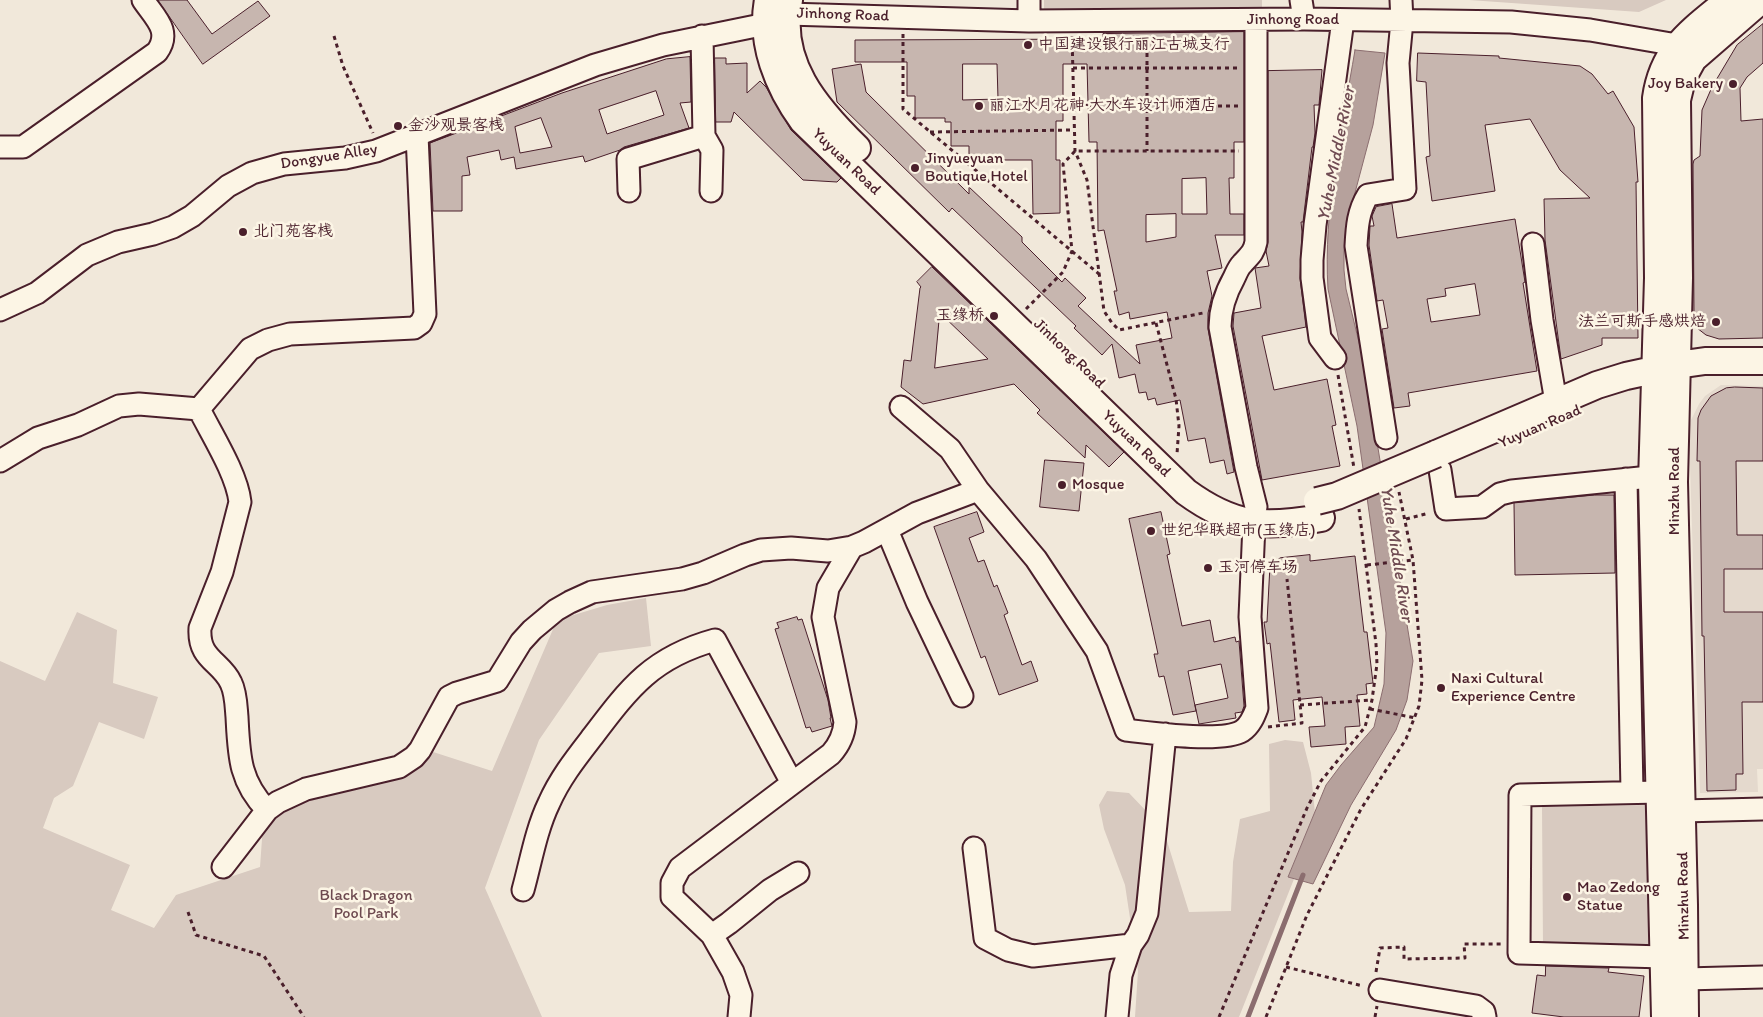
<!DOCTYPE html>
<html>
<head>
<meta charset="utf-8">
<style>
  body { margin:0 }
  canvas { display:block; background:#f1e8da }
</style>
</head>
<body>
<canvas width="1763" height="1017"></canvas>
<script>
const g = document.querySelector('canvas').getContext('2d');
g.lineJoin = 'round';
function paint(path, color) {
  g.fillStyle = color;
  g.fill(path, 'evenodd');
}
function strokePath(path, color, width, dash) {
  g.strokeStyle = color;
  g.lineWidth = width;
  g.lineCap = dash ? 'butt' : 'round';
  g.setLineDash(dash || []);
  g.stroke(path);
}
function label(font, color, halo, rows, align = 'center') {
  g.font = font + ' Itim,"LXGW WenKai TC",sans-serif';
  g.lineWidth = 5;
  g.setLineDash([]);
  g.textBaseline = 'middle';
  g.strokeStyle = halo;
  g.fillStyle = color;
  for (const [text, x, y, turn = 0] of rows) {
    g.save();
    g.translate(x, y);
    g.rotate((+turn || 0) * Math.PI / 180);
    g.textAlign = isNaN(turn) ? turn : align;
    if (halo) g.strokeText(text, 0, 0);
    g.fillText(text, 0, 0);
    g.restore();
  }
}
const built = new Path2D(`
  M1721,385L1763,386V769H1757L1758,792L1700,793L1689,429L1691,420L1699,404L1705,396Z`);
const green = new Path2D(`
  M1044,0H1262V10L1044,11Z
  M1469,0H1666L1639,12Z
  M646,598L651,646L599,653L539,740L485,888L542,1017H0V661L45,681L77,612L117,630L113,683L158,697L144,739L99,722L73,786L54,798L43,828L130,865L111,910L154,928L176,895L260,867L263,825L286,803L427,750L492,771L557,620L607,605Z
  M1285,740L1303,742L1311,773L1315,813L1288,877L1294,879L1239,1017H1135L1138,971L1125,885L1104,829L1099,805L1107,791L1129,793L1149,814L1167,841L1189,912L1231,911L1233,862L1240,819L1270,811L1269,744Z
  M1648,805L1649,947L1543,948L1542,807Z`);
const water = new Path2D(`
  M1355,50L1385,53L1373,125L1348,219L1344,251V270L1346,289L1364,363L1413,661L1407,700L1396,730L1351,805L1313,884L1288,877L1326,785L1341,765L1374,727L1384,684L1386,633L1357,426L1328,289C1323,210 1342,128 1355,50Z`);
const stream = new Path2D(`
  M1248,1017L1303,875`);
const building = new Path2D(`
  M158,0H187L212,34L258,1L270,16L203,64Z
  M1763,24V63L1747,77L1740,88L1741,121L1763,119V338L1719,339L1706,335L1697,328L1694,320L1693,164L1694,160L1700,156L1702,110L1712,87L1737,45Z
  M1244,32V142H1234V178H1229L1230,214H1244V235H1215L1222,268L1207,271L1212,296L1208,313V329L1234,472L1227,474L1224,460L1210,463L1205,438L1188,441L1180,400L1157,405L1155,398L1148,400L1146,392L1139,393L1135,374L1119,378L1112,344L1102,355L1074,328L1076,326L952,208L949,212L837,102L832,69L861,64L866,92L969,194V187L1022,237V242L1062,282L1065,278L1086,298L1078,306L1140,364L1136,345L1172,338L1167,312L1130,319L1129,312L1119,315L1114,291H1117L1104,230L1098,231L1097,142H1089L1087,64H1063V121H1056V160H1060V213L1033,214L1032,160H969V146H951V122H945V118H915V96H907V62H855V40L1103,39V34ZM963,64H997L998,99L963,100ZM1206,178L1207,214H1182V179ZM1176,214V237L1146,242V215Z
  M1418,53L1499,56V58L1580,66L1592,74L1608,94L1613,91L1634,127L1638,182H1636L1638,338H1602V345L1561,359L1545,240L1544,199L1590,198L1560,170L1530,119L1485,125L1495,191L1432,201L1426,157L1430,156L1426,82L1417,81Z
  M690,57L691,102L680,103L689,128L624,147L620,150L585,162L583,156L516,169L514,157L501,160L499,150L467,157L470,175L462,176V211H433L430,143L562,93L666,59ZM656,91L664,115L607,134L599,110ZM541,118L552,147L520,153L515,127Z
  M715,58H726V64L747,63V93L760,81L766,87L791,130L841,178L837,182L803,180L734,112L731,122H716Z
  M1322,70L1319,105H1314L1315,133L1313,147H1312L1303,222H1301L1302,232L1300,278L1306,327L1262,336L1274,390L1327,379L1336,425L1332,426L1340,466L1262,480L1233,326L1234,313L1261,308L1255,268L1269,266L1266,251L1268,242V71Z
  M1392,204L1397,238L1515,219L1525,282L1523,283L1537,371L1408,393L1410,406L1394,408L1382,329L1388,328L1383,300L1377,301L1369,245L1370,226H1374L1372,216L1376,207ZM1475,284L1480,315L1431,322L1427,299L1446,296L1445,289Z
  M932,267L1124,452L1109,467L1086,445L1085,458L1037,413L1040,410L1014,384L923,404L901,387L904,360L911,361L920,288L921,287L917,282ZM940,313L988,359L935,368Z
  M1735,387L1763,388V461H1736L1737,535H1763V569H1724V612H1763V702H1742L1743,774H1736V790L1707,791L1704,636H1702L1700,461H1697L1698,418L1701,410L1711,396L1726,388Z
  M1045,460L1084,463L1079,511L1040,507Z
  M1595,495H1614L1615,573L1515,575L1514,503Z
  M977,512L984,532L969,538L978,562L984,560L994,587L997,585L1008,613L1004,615L1022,665L1031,661L1038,681L999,695L985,656L981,658L934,527Z
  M1161,512L1170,554L1167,555L1182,626L1210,620L1214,642L1235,637L1236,642L1239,641L1244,706L1242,712L1235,713L1236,718L1199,724L1195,705L1228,698L1221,664L1188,671L1196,711L1173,715L1164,676L1159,677L1154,654H1158L1129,519Z
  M1310,555V561L1355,556L1364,632H1367L1373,683L1366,684L1367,694L1357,695L1360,726L1345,727L1346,744L1311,747L1309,727L1325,726L1322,697L1293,700L1295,720L1279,722L1270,643L1267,644L1264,622H1267L1270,565L1280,558Z
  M797,617L798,620L802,619L828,700L831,718H830L832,726L812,732L810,727L806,728L775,629L779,628L777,623Z
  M1546,966L1607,968H1609L1608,972L1644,976L1639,1017H1564L1532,1013L1537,975L1545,976Z`);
const path = new Path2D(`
  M903,34V109L1099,274
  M334,36L343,66L373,133
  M1072,36L1075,151L1087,180L1104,311L1112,323L1119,330L1203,313
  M1147,37V151
  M1073,68H1238
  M1074,106H1238
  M930,132L1074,130
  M1026,309L1063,272L1072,251L1063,164L1075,151H1239
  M1156,323L1176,399L1179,426L1177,454
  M1338,375L1354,468
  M1406,519L1429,513
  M1367,565L1413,560
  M1300,705L1372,700
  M1370,709L1416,718
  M1268,727L1302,723L1287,579
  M188,912L196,935L264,956L304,1017
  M1286,967L1363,986
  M1376,972L1380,948L1404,947V959L1465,958L1464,944H1503
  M1219,1017L1307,808L1321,781L1365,727L1372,700L1377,664L1376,644L1359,509
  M1266,1017L1307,915L1361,809L1406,739L1419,706L1422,680L1413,560L1399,492
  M1375,1017L1377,1006`);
const minor = new Path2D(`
  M1029,0V21
  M1301,0L1304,19
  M787,14L1029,21L1304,19L1511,22L1590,30L1677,45
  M702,36L704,136L712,150L711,191
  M0,147H23L157,52C172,31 155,18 143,0
  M629,191L628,159L704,136
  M1533,244L1542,320L1556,402
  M0,310L37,293L87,255L118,242L153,234L173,227L192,216L228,186L252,173L284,164L345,158L376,151L595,65L663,45L766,24
  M1335,358L1320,338L1312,278V260L1315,225L1343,20
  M901,407L950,449L978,490
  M199,409C212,435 237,474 240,502L222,572L200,628C198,660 221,661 231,683C236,693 236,706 237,717C239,755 239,781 267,810
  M1386,438L1356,246C1357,227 1358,211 1368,195L1405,189L1398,63L1402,21L1401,0
  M0,461L38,438L78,425L119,406L139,404L199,409L250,349L268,340L290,334L414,328L421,323L425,314L417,135
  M1440,470L1446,509L1482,507L1500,494L1512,491L1640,478
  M1626,479L1632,792
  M1256,507L1246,467L1220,327C1220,309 1225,294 1234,278C1236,274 1238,268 1242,264C1249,256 1254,253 1256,242V20
  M887,530L917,602L962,696
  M1660,792L1520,795L1519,953L1664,957
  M1682,811L1763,809
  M974,848L985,938L1008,950L1033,956L1131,945L1138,935L1147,913L1165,734
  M223,867L267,810L278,802L306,789L399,767L414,757L420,750L449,697L457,693L497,681L521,642L532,630L556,610L570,602L592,592L682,579L703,573L745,555L761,550L791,548L828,551L852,547L864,542L917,513L978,490L1036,559L1097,651L1126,730C1151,733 1222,743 1242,731C1250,726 1254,716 1257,708L1250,617L1254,524
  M523,890C531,861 536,830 549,803C560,778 576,758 593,736C630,687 653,657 715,640L792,783
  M712,935L729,923L770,890L798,873
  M1685,979L1763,977
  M1380,990L1476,1006L1484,1012L1485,1017
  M739,1017L741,995L733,972L712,935L672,897V883L680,868L831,754C840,744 844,735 845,722L823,617L828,588L852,547
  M1117,1017L1121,975L1131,945`);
const major = new Path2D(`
  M768,0C760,43 778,87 803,121L1186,492C1234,527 1263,528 1321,518
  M789,0C776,62 816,108 857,148
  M1436,454L1597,385L1626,376L1677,365L1705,361H1763
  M1665,1017L1652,482L1658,278L1656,98C1663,48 1693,30 1729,0
  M1685,1017L1684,905L1674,482L1679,278L1677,100L1682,79L1693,59L1761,0`);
const majorBridge = new Path2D(`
  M1317,501L1337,496L1436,454`);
const markers = [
  [1028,45,5,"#4a1f2b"],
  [1733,84,5,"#4a1f2b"],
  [979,106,5,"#4a1f2b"],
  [398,126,5,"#4a1f2b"],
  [915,168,5,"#4a1f2b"],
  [243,232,5,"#4a1f2b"],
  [994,316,5,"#4a1f2b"],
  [1716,322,5,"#4a1f2b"],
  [1062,485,5,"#4a1f2b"],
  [1151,531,5,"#4a1f2b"],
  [1208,568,5,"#4a1f2b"],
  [1441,688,5,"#4a1f2b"],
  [1567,897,5,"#4a1f2b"]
];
const streetNames = [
  ["Jinhong Road",843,15,2],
  ["Jinhong Road",1293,20],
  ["Dongyue Alley",329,157,-9],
  ["Yuyuan Road",846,162,44],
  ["Jinhong Road",1069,354,44],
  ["Yuyuan Road",1540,427,-23],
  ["Yuyuan Road",1136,444,44],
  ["Minzhu Road",1675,491,-90],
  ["Minzhu Road",1684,896,-91]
];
const poiNames = [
  ["中国建设银行丽江古城支行",1038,45],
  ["Joy Bakery",1723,84,"right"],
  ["丽江水月花神·大水车设计师酒店",989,106],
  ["金沙观景客栈",408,126],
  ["Jinyueyuan",925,159],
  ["Boutique Hotel",925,177],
  ["北门苑客栈",253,232],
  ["玉缘桥",984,316,"right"],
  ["法兰可斯手感烘焙",1706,322,"right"],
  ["Mosque",1072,485],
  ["世纪华联超市(玉缘店)",1161,531],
  ["玉河停车场",1218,568],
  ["Naxi Cultural",1451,679],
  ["Experience Centre",1451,697],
  ["Mao Zedong",1577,888],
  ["Statue",1577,906]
];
const parkNames = [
  ["Black Dragon",366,896],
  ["Pool Park",366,914]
];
const waterNames = [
  ["Yuhe Middle River",1337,154,-79],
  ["Yuhe Middle River",1396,554,81]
];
paint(built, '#e4d9cd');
paint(green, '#d8cac0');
paint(water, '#b6a19c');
strokePath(water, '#8b6d6f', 1);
strokePath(stream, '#8b6d6f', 5);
paint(building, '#c7b6af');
strokePath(building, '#4a1f2b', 1);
strokePath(minor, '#4a1f2b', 25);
strokePath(major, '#4a1f2b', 30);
strokePath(path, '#4a1f2b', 3, [4, 4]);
strokePath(minor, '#fcf5e5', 21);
strokePath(major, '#fcf5e5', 26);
strokePath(majorBridge, '#4a1f2b', 30, []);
strokePath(majorBridge, '#fcf5e5', 26);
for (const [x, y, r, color] of markers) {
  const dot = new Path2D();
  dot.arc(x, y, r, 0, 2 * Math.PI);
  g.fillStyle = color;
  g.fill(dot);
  strokePath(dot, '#fcf5e5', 2);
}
label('16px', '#4a1f2b', '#fcf5e5', streetNames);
label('16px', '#4a1f2b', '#fcf5e5', poiNames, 'left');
label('16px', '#6e4a50', '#fcf5e5', parkNames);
label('italic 18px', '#704c53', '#fcf5e5', waterNames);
</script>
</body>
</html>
